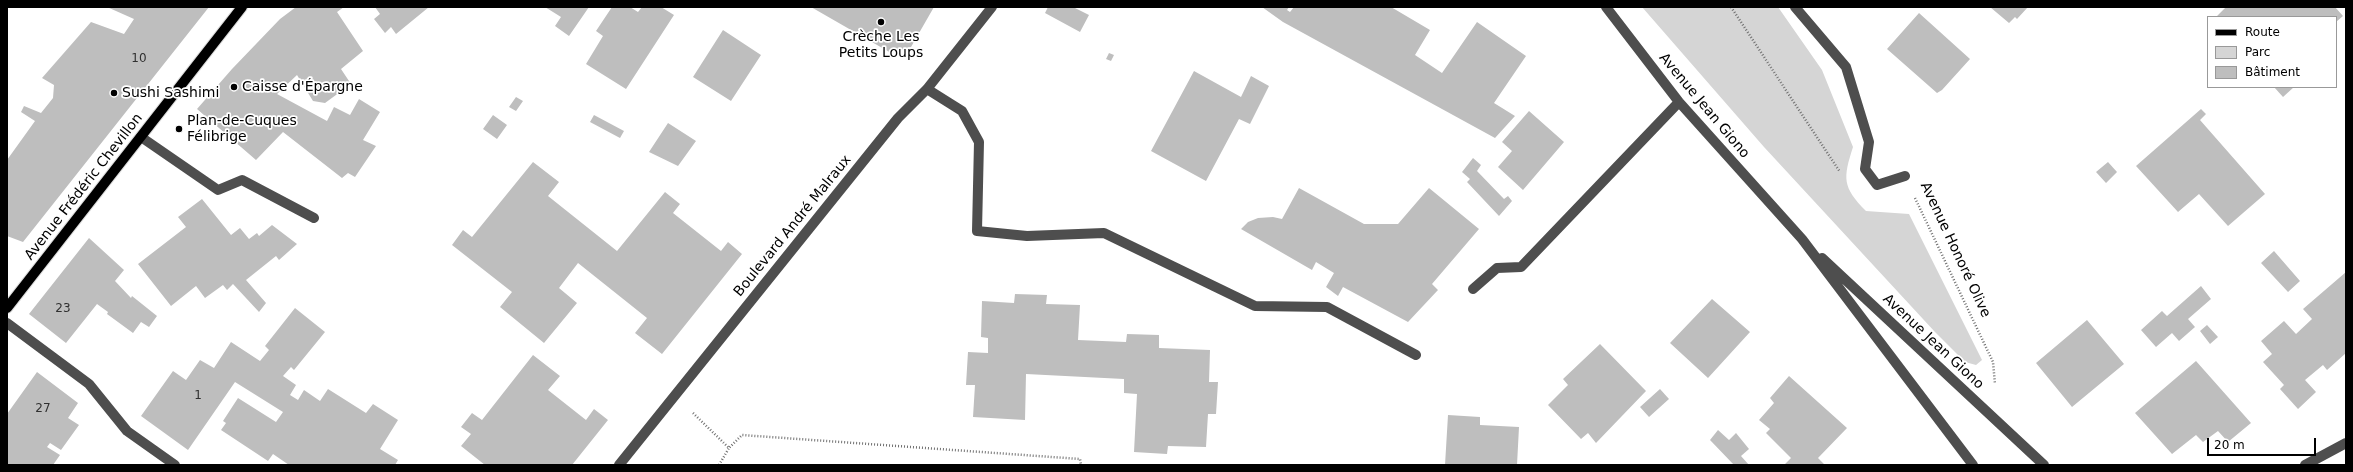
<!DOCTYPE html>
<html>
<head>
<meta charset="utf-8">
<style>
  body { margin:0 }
  #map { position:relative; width:2353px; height:472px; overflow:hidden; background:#fff; font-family:"DejaVu Sans",sans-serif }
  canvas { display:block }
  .frame { position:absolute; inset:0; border:8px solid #000; pointer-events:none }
  .legend { position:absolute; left:2207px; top:16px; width:130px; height:72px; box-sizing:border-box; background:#fff; border:1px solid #999; margin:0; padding:5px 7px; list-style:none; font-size:12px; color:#000 }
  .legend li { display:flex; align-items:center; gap:8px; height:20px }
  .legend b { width:20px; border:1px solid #999 }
  .scale { position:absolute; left:2207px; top:438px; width:109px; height:18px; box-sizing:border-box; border:2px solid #000; border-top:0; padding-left:5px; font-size:12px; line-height:14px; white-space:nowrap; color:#000; -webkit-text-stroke:3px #fff; paint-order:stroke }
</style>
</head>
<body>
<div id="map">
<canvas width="2353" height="472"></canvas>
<div class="frame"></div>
<ul class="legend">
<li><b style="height:5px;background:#000"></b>Route</li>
<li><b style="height:11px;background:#d5d5d5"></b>Parc</li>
<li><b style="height:11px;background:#bebebe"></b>Bâtiment</li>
</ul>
<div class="scale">20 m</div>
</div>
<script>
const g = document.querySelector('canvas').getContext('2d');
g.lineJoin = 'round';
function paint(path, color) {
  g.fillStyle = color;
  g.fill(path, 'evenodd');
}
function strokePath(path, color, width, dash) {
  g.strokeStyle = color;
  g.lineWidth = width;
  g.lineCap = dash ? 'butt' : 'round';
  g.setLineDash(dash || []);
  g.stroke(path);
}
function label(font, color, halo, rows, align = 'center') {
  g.font = font + ' "DejaVu Sans",sans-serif';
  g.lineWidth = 3.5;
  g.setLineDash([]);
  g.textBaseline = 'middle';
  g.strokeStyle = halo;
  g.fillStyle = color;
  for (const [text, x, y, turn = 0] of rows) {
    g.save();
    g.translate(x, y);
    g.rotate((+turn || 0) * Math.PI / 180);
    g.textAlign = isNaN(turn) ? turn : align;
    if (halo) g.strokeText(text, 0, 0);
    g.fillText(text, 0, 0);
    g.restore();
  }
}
const green = new Path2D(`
  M1642,7H1778L1822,70L1853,147C1843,178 1842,187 1866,211L1909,214L1982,360L1976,365L1965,362L1935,332L1764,147Z`);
const building = new Path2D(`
  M107,7H209L23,242L7,236V160L35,121L21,112L24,106L41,113L53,98L54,85L42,78L91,22L124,34L134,19Z
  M296,7H344L337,12L363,51L341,69L351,84L325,103L313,101L297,75L277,94L327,121L334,107L350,115L359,99L380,112L363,140L376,146L355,177L348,173L342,178L283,132L256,160L197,109L232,69L280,19Z
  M375,7H429L396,34L391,27L385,33L374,19L380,14Z
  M545,7H589L569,36L555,26L561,17Z
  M612,7H630L638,12L642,7H661L674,15L626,89L586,64L603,36L596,31Z
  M811,7H934L911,47L891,53Z
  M1048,7H1073L1089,15L1080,32L1045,13Z
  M1262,7H1289L1287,10L1290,12L1294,7H1391L1430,30L1415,55L1442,73L1477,22L1526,56L1494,103L1515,116L1495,138L1283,22Z
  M1990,7H2028L2017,19L2015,17L2009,23Z
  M2226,7H2335L2343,16L2336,22V17H2218L2217,16Z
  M1919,13L1970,59L1942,90L1937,93L1887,49Z
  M723,30L761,55L731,101L693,77Z
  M1109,53L1114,55L1111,61L1106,59Z
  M1194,71L1241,97L1251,76L1269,86L1250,124L1239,119L1206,181L1151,151Z
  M2274,87H2294L2283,97Z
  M516,97L523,101L516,111L509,107Z
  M2201,109L2206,114L2200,120L2265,194L2228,226L2199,194L2178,212L2136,166Z
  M1529,111L1564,142L1523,190L1498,167L1512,151L1502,142Z
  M493,115L507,125L497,139L483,129Z
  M594,115L624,131L620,138L590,122Z
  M668,123L696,141L678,166L649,152Z
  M1473,158L1481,165L1477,171L1504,199L1508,196L1512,201L1499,216L1467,182L1470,179L1462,172Z
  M533,162L559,182L548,196L617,251L665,192L680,204L673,213L721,251L728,242L742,254L662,354L635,333L647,318L578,263L559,288L577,303L544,343L500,307L512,292L452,245L463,230L472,237Z
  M2108,162L2117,172L2106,183L2096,172Z
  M1299,188L1364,224H1398L1429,188L1479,229L1432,284L1438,290L1408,322L1343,287L1338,296L1326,287L1334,273L1316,262L1312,270L1241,229L1248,222L1258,218L1273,217L1282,219Z
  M202,199L231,235L240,228L249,239L257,233L259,236L272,225L297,244L279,260L276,256L246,280L266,303L259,312L233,284L227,290L223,285L205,298L196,286L171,306L138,264L186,227L178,217Z
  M89,238L124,270L115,281L131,298L132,296L157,316L149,327L141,322L133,333L107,314L108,312L97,304L66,343L29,314Z
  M2274,251L2300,281L2288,292L2261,263Z
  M2346,272V353L2327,370L2323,365L2305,380L2316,392L2298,409L2280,389L2284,385L2263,362L2272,354L2261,341L2284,321L2296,334L2312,319L2303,309Z
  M2201,286L2211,299L2188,319L2195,327L2179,341L2172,333L2156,347L2141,330L2162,311L2167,316Z
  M1015,294L1047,295L1046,304L1080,305L1078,340L1126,342L1127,334L1159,335V348L1210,350L1209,382H1218L1216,414H1208L1206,447L1168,446L1167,454L1134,452L1137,394L1124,393V379L1026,374L1025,420L973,417L975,385H966L968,352L988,353V338L981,337L982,301L1014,303Z
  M1712,299L1750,332L1708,378L1670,343Z
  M295,308L325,332L294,370L291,367L283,376L296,385L290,395L298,400L304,390L320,401L328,389L366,413L373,404L398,420L380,449L398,460L395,465H289L273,454L268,461L221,430L226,423L223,421L238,398L276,422L283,412L235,382L188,450L141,416L173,371L186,380L200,360L214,368L231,342L260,361L269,350L265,346Z
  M2087,320L2124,364L2072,407L2036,363Z
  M2207,325L2218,337L2210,344L2200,331Z
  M1600,344L1646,391L1596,443L1588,433L1581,439L1548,405L1568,385L1563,379Z
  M533,355L560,376L548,390L586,420L594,409L608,420L572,465H485L461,446L471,434L461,427L472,413L482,420Z
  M2196,361L2251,423L2228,442L2218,431L2203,442L2196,435L2172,454L2135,413Z
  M37,372L78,403L68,418L79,425L61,450L50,443L47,447L60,455L53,465H7V414Z
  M1789,376L1847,428L1818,458L1825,465H1784L1791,458L1766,433L1770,429L1759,420L1774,403L1770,398Z
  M1660,389L1669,399L1649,417L1640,407Z
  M1448,415L1480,417V425L1519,427L1517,465H1445Z
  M1718,430L1729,440L1736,433L1749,449L1741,456L1749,465H1734L1710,440Z`);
const path = new Path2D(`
  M1731,7L1840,172
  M1915,198L1993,362L1995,384
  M693,413L729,448L742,435L1080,459L1081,465
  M719,465L729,448`);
const minor = new Path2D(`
  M1606,7L1679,102L1802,239L1973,465
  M1795,7L1846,67L1869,142L1865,169L1877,185L1905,176
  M927,89L962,111L979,142L977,231L1027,236L1104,233L1255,306L1327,307L1416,355
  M141,137L218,190L242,180L314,218
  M1822,258L2044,465
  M1473,289L1497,268L1521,267L1679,102
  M7,323L89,384L127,431L175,465
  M619,465L898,118L927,89L992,7
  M2305,465L2346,443`);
const major = new Path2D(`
  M7,308L242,7`);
const markers = [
  [881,22,4,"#000"],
  [234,87,4,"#000"],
  [114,93,4,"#000"],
  [179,129,4,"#000"]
];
const numberNames = [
  ["10",139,59],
  ["23",63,309],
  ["1",198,396],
  ["27",43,409]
];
const poiNames = [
  ["Crèche Les",881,37,"center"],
  ["Petits Loups",881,53,"center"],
  ["Caisse d'Épargne",242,87],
  ["Sushi Sashimi",122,93],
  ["Plan-de-Cuques",187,121],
  ["Félibrige",187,137]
];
const streetNames = [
  ["Avenue Jean Giono",1704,106,50],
  ["Avenue Frédéric Chevillon",84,187,-52],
  ["Boulevard André Malraux",793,226,-51],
  ["Avenue Honoré Olive",1955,250,65],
  ["Avenue Jean Giono",1933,342,43]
];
paint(green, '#d5d5d5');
paint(building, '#bebebe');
strokePath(major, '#dbdbdb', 12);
strokePath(path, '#707070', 2.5, [1, 2]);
strokePath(minor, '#4e4e4e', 10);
strokePath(major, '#000', 10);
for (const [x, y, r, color] of markers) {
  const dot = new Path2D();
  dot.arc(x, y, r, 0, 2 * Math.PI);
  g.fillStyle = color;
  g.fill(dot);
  strokePath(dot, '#fff', 1.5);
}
label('12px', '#303030', null, numberNames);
label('14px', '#000', '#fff', poiNames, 'left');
label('14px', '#000', '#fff', streetNames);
</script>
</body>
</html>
